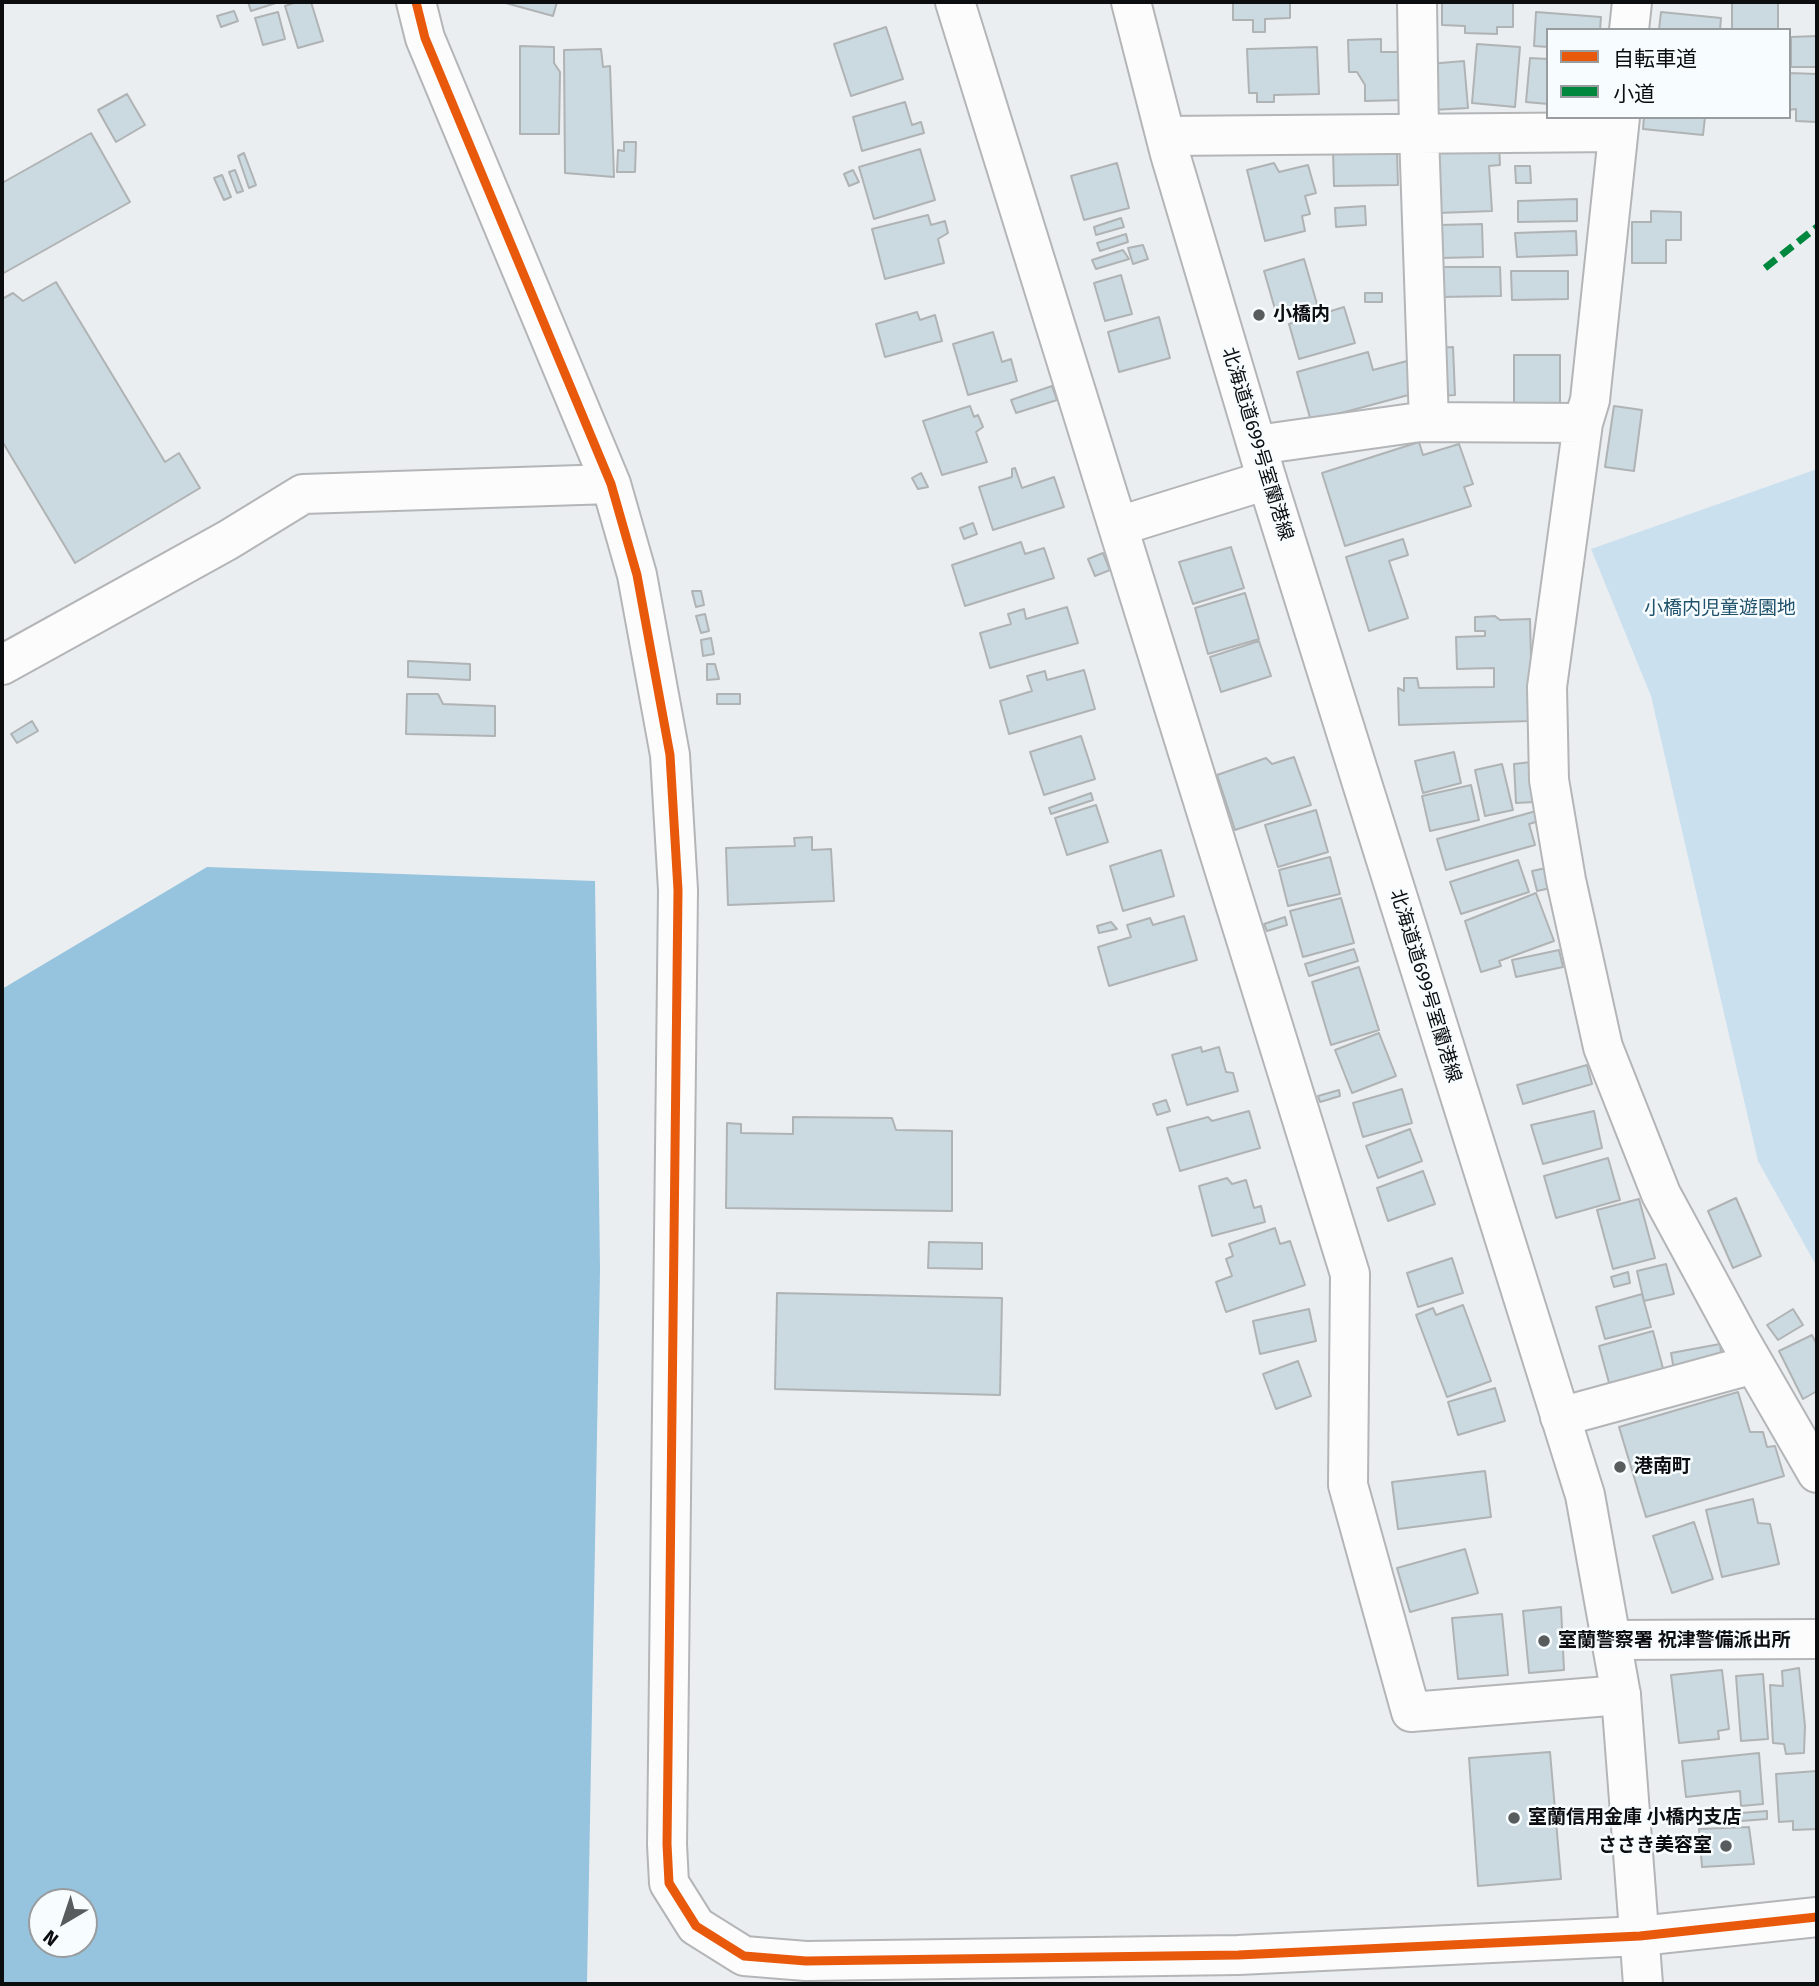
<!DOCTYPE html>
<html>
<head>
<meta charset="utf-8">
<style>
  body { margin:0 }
  #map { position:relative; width:1819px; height:1986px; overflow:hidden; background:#ebeef1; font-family:"Fira Sans","Noto Sans JP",sans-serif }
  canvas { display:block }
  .frame { position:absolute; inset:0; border:4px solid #0b0d0e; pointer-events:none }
  .legend { position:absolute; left:1546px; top:28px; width:245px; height:91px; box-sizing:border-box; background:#f7fcff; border:2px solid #999c9f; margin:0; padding:9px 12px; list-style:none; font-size:21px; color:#0b0d0e }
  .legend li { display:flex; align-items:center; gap:14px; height:35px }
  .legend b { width:35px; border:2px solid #999c9f }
  .north { position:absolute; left:28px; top:1888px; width:70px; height:70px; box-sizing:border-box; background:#f7fcff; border:2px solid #999c9f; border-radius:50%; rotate:219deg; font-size:19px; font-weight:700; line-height:28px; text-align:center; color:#0b0d0e }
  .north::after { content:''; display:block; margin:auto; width:24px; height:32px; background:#595c5d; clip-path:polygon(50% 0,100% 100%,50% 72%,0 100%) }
</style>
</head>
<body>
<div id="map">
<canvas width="1819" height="1986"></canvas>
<div class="frame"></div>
<ul class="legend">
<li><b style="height:9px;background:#e8590c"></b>自転車道</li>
<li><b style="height:9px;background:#00873e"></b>小道</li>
</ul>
<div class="north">N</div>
</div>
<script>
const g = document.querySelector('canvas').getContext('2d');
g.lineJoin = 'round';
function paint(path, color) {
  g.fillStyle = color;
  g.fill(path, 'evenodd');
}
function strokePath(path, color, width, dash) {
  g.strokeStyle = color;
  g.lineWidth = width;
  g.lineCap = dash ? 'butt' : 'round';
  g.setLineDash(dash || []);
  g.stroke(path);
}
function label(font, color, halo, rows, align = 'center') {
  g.font = font + ' "Fira Sans","Noto Sans JP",sans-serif';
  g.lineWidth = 5;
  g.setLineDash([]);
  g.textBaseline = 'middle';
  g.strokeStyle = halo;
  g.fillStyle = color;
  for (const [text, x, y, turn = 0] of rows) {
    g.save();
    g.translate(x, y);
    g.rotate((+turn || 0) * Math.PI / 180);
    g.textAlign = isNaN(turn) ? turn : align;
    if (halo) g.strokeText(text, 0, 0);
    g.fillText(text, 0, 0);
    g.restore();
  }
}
const green = new Path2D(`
  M1817,469V1267L1758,1161L1651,696L1591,549Z`);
const water = new Path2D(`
  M207,867L595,881L600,1270L587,1984H2V989ZM42,1902H84V1944H42Z`);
const building = new Path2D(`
  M248,2H279L251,11Z
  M297,2H311L323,41L298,48L285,6Z
  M502,2H557L553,16Z
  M1233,2H1290V18L1265,19V32H1253V20H1233Z
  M1442,2H1513V27H1497V34L1465,33V26L1442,25Z
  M1732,2L1778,3V30H1732Z
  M234,11L238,21L221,27L217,16Z
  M278,12L285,39L263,45L255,18Z
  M1536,12L1601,17L1600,30H1548V47L1534,46Z
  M1661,12L1721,18L1720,30H1659Z
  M886,27L903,79L851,96L834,44Z
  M1817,36V67H1791V37Z
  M1381,39V52H1405V100L1365,101V85L1357,72H1349L1348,40Z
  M1477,44L1520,47L1515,107L1472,103Z
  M520,46L554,47V63L560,72L559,134H520Z
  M1317,47L1319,94L1274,95V102H1257V93H1249L1247,49Z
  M601,49L603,67L610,66L614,177L565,173L564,50Z
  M1530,58L1548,59V104L1526,102Z
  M1464,61L1468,108L1432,110L1429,64Z
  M1789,73L1817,74V122L1796,121V109L1789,110Z
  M127,94L145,125L116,142L98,110Z
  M905,102L912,125L921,122L924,133L862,151L853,117Z
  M1644,117H1705L1703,135L1643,129Z
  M91,133L130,202L2,274V183Z
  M624,142H636L635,172H617L618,150L624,151Z
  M1499,146L1500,165L1489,166L1492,211L1438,213L1435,149Z
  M920,149L935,200L874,219L859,167Z
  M1397,152L1398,185L1334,186L1333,153Z
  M244,153L256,185L249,188L238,156Z
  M1117,163L1129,208L1084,220L1071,176Z
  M1274,163L1279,172L1308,165L1316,193L1305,196L1310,214L1302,216L1305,231L1265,241L1247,170Z
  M1515,166H1530L1531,183H1516Z
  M235,170L243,191L237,193L229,172Z
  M853,170L859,182L849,186L844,174Z
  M222,175L231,197L224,200L214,178Z
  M1577,199V221L1518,222V201Z
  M1365,206L1366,225L1336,227L1335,208Z
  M1651,211L1681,212V240H1666V263H1632V222H1651Z
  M928,215L931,225L945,221L948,233L938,239L944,263L885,279L872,229Z
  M1121,218L1124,227L1096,235L1094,227Z
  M1482,224L1483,257L1440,258L1439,225Z
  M1576,231L1577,255L1517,257L1515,233Z
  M1126,234L1128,242L1100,251L1097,243Z
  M1143,245L1148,259L1133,264L1128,248Z
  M1123,250L1129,259L1096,269L1092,260Z
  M1304,259L1317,304L1277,316L1264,271Z
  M1439,267H1500L1501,296L1439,297Z
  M1511,271H1568V299L1512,300Z
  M1121,275L1132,314L1105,321L1094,283Z
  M56,282L165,462L179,453L200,488L75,563L2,441V299L13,293L23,301Z
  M1365,293H1382V302H1365Z
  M1344,307L1355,343L1299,359L1289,324Z
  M917,312L920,320L935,315L942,341L885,357L876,324Z
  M1159,317L1170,358L1119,372L1108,332Z
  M993,332L1002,362L1011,359L1017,381L968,395L953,344Z
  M1453,347L1455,395L1440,396L1438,348Z
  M1368,352L1373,370L1407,361L1416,393L1311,421L1297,372Z
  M1514,355H1560V406H1514Z
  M1052,386L1057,400L1016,413L1011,400Z
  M970,406L974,417L978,415L983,427L976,432L987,462L942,475L923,421Z
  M1614,406L1642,410L1634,471L1605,467Z
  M1419,442L1423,455L1459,444L1473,484L1464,487L1471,506L1345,546L1322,473Z
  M1015,468L1022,488L1054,477L1064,507L993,530L979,487L1012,477V469Z
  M921,473L928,487L918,489L912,478Z
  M973,523L977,534L964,539L960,528Z
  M1403,539L1408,555L1389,561L1408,618L1369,631L1346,557Z
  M1021,542L1025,554L1044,548L1054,578L965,606L952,565Z
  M1231,547L1244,588L1193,604L1179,562Z
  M1103,553L1110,570L1095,576L1088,559Z
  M692,591H701L704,605L696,607Z
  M1245,593L1259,639L1208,654L1195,608Z
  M1067,607L1078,643L990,668L980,633L1011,624L1008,614L1024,609L1026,619Z
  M705,614L709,631L701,633L696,616Z
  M1495,616L1500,620L1530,619L1532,695L1530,721L1399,725L1398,688L1404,691V678H1417L1419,688L1494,687V668L1457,669L1456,637L1485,636V631H1475V617Z
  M711,638L714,654L703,656L701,640Z
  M1259,641L1271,676L1221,692L1210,657Z
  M408,661L470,664V680L408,677Z
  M707,664H715L719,679L707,680Z
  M1084,670L1095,709L1009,734L1000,701L1032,691L1027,676L1045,671L1047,680Z
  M407,694H438L443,704L495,706V736L406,734Z
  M717,694H740V704H717Z
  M32,721L38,731L17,743L11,734Z
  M1081,736L1095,779L1044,795L1030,752Z
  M1454,752L1461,783L1423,793L1415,761Z
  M1294,757L1311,805L1235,830L1217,775L1266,758L1272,764Z
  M1531,762L1534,802L1516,803L1514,764Z
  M1502,764L1513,810L1485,816L1475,770Z
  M1471,785L1479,820L1430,831L1422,796Z
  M1091,793L1093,800L1051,814L1049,808Z
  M1096,805L1108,842L1067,855L1055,818Z
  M1316,810L1328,852L1278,867L1265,825Z
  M1536,811L1539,821L1529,824L1535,845L1446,870L1437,839Z
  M812,837V850L831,849L834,901L728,905L726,848L795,846L794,838Z
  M1161,850L1174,896L1123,911L1110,866Z
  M1330,857L1340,894L1288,906L1279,870Z
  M1518,860L1529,892L1461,914L1450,882Z
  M1546,868L1551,888L1537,891L1532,871Z
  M1536,893L1554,941L1499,961L1501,966L1481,972L1465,921Z
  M1341,898L1354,943L1303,957L1290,911Z
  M1184,916L1197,960L1109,986L1098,947L1131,937L1127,925L1150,918L1153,925Z
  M1285,917L1287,925L1267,931L1264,924Z
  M1111,922L1117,929L1099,933L1097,926Z
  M1354,949L1358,961L1309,976L1305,964Z
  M1559,950L1563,967L1516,977L1512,960Z
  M1359,967L1379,1030L1331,1045L1312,982Z
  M1379,1033L1396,1076L1352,1093L1335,1050Z
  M1201,1047L1202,1052L1219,1047L1226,1072L1233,1073L1238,1091L1187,1105L1172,1055Z
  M1587,1065L1592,1084L1523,1104L1517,1085Z
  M1402,1089L1412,1123L1363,1137L1353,1103Z
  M1339,1090L1340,1096L1320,1102L1318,1096Z
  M1166,1100L1170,1111L1157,1115L1153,1104Z
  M1249,1111L1260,1148L1180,1171L1167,1128L1208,1117L1212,1121Z
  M1594,1111L1602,1148L1543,1164L1531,1125Z
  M793,1117L892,1118L896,1130L952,1131V1211L726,1208L727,1123L741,1124V1133L793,1134Z
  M1410,1129L1422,1161L1378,1178L1366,1146Z
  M1608,1158L1620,1200L1556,1218L1544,1176Z
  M1423,1171L1435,1204L1388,1221L1377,1188Z
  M1227,1178L1232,1184L1246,1180L1254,1208L1261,1206L1265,1222L1212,1236L1199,1186Z
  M1736,1198L1761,1256L1733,1268L1708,1211Z
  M1639,1199L1655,1258L1613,1269L1597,1210Z
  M1275,1228L1280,1244L1290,1241L1305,1285L1226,1312L1216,1282L1232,1276L1226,1259L1233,1256L1229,1244Z
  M929,1242L982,1243V1269L928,1268Z
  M1452,1258L1463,1293L1418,1307L1407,1273Z
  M1666,1264L1674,1294L1644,1301L1637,1271Z
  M1628,1272L1630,1283L1614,1287L1611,1277Z
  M777,1293L1002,1298L1000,1395L775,1389Z
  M1642,1294L1651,1327L1605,1339L1596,1307Z
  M1463,1305L1491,1381L1447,1397L1416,1315L1433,1308L1436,1315Z
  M1309,1309L1316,1341L1260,1354L1253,1321Z
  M1793,1309L1803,1325L1778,1340L1767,1325Z
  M1653,1331L1665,1376L1611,1390L1599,1346Z
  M1812,1335L1817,1345V1391L1803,1399L1779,1351Z
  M1720,1344L1722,1361L1674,1370L1671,1353Z
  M1298,1361L1311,1396L1276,1409L1263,1374Z
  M1495,1388L1505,1421L1458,1435L1448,1402Z
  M1738,1392L1750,1432H1763L1767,1447L1775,1446L1784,1476L1646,1517L1619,1427Z
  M1485,1471L1491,1517L1398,1529L1392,1482Z
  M1753,1499L1758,1523L1770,1524L1779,1564L1722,1577L1706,1510Z
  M1694,1522L1713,1579L1672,1593L1653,1536Z
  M1465,1549L1478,1593L1410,1612L1397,1568Z
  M1561,1607L1564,1670L1529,1673L1523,1611Z
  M1502,1614L1508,1675L1458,1679L1452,1618Z
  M1799,1668L1805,1726L1804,1753L1786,1754L1784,1744L1773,1743L1770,1685L1783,1686L1782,1671Z
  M1722,1670L1729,1729L1718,1731L1719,1739L1679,1743L1671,1675Z
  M1763,1674L1768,1739L1741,1741L1736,1676Z
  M1550,1752L1561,1879L1478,1886L1469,1758Z
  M1759,1753L1763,1804L1741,1806L1740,1791L1686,1797L1682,1761Z
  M1817,1771V1829L1793,1830V1821L1779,1822L1776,1774Z
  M1767,1811V1819L1728,1822L1727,1814Z
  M1749,1827L1754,1864L1702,1867L1699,1829Z`);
const minor = new Path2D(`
  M416,2L425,38L611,484L637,575L670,755L678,890L667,1844L669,1883L696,1926L744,1956L806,1961L1238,1955L1640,1936L1817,1917
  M955,2L1350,1274L1348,1485L1411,1712L1621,1695
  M1417,2L1419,134L1429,422
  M1629,30L1632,2
  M1620,117L1590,400L1583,423L1547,687L1549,780L1566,880L1603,1047L1661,1194L1739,1338L1817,1473
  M1166,136L1618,132
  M1257,445L1420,422L1583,423
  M1119,526L1267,480
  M2,665L228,540L303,494L611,484
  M1560,1417L1754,1364
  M1612,1640L1817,1639`);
const major = new Path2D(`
  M1131,2L1170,154L1267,480L1585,1495L1621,1695L1643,1984`);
const quiet = new Path2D(`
  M1765,268L1817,227`);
const cycleway = new Path2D(`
  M416,2L425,38L611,484L637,575L670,755L678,890L667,1844L669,1883L696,1926L744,1956L806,1961L1238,1955L1640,1936L1817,1917`);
const markers = [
  [1259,315,7,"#595c5d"],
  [1620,1467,7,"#595c5d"],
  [1544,1641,7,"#595c5d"],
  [1514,1818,7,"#595c5d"],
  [1726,1846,7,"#595c5d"]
];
const poiNames = [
  ["小橋内",1273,315],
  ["港南町",1634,1467],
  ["室蘭警察署 祝津警備派出所",1558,1641],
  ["室蘭信用金庫 小橋内支店",1528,1818],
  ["ささき美容室",1712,1846,"right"]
];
const streetNames = [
  ["北海道道699号室蘭港線",1257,444,73],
  ["北海道道699号室蘭港線",1425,986,73]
];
const parkNames = [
  ["小橋内児童遊園地",1720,609]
];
paint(green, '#cae0ee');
paint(water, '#96c3dd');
paint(building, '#cbd9e0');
strokePath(building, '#b0b3b4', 2);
strokePath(minor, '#b3b5b7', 42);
strokePath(major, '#b3b5b7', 42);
strokePath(minor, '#fcfcfd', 38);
strokePath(major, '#fcfcfd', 38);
strokePath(quiet, '#00873e', 7, [14, 7]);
strokePath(cycleway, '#e8590c', 9);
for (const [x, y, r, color] of markers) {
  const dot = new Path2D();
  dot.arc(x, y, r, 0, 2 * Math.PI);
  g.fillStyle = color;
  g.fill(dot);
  strokePath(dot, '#f7fcff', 2.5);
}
label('bold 19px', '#0b0d0e', '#f7fcff', poiNames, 'left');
label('19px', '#0b0d0e', '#f7fcff', streetNames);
label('19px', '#20526b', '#f7fcff', parkNames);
</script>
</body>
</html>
